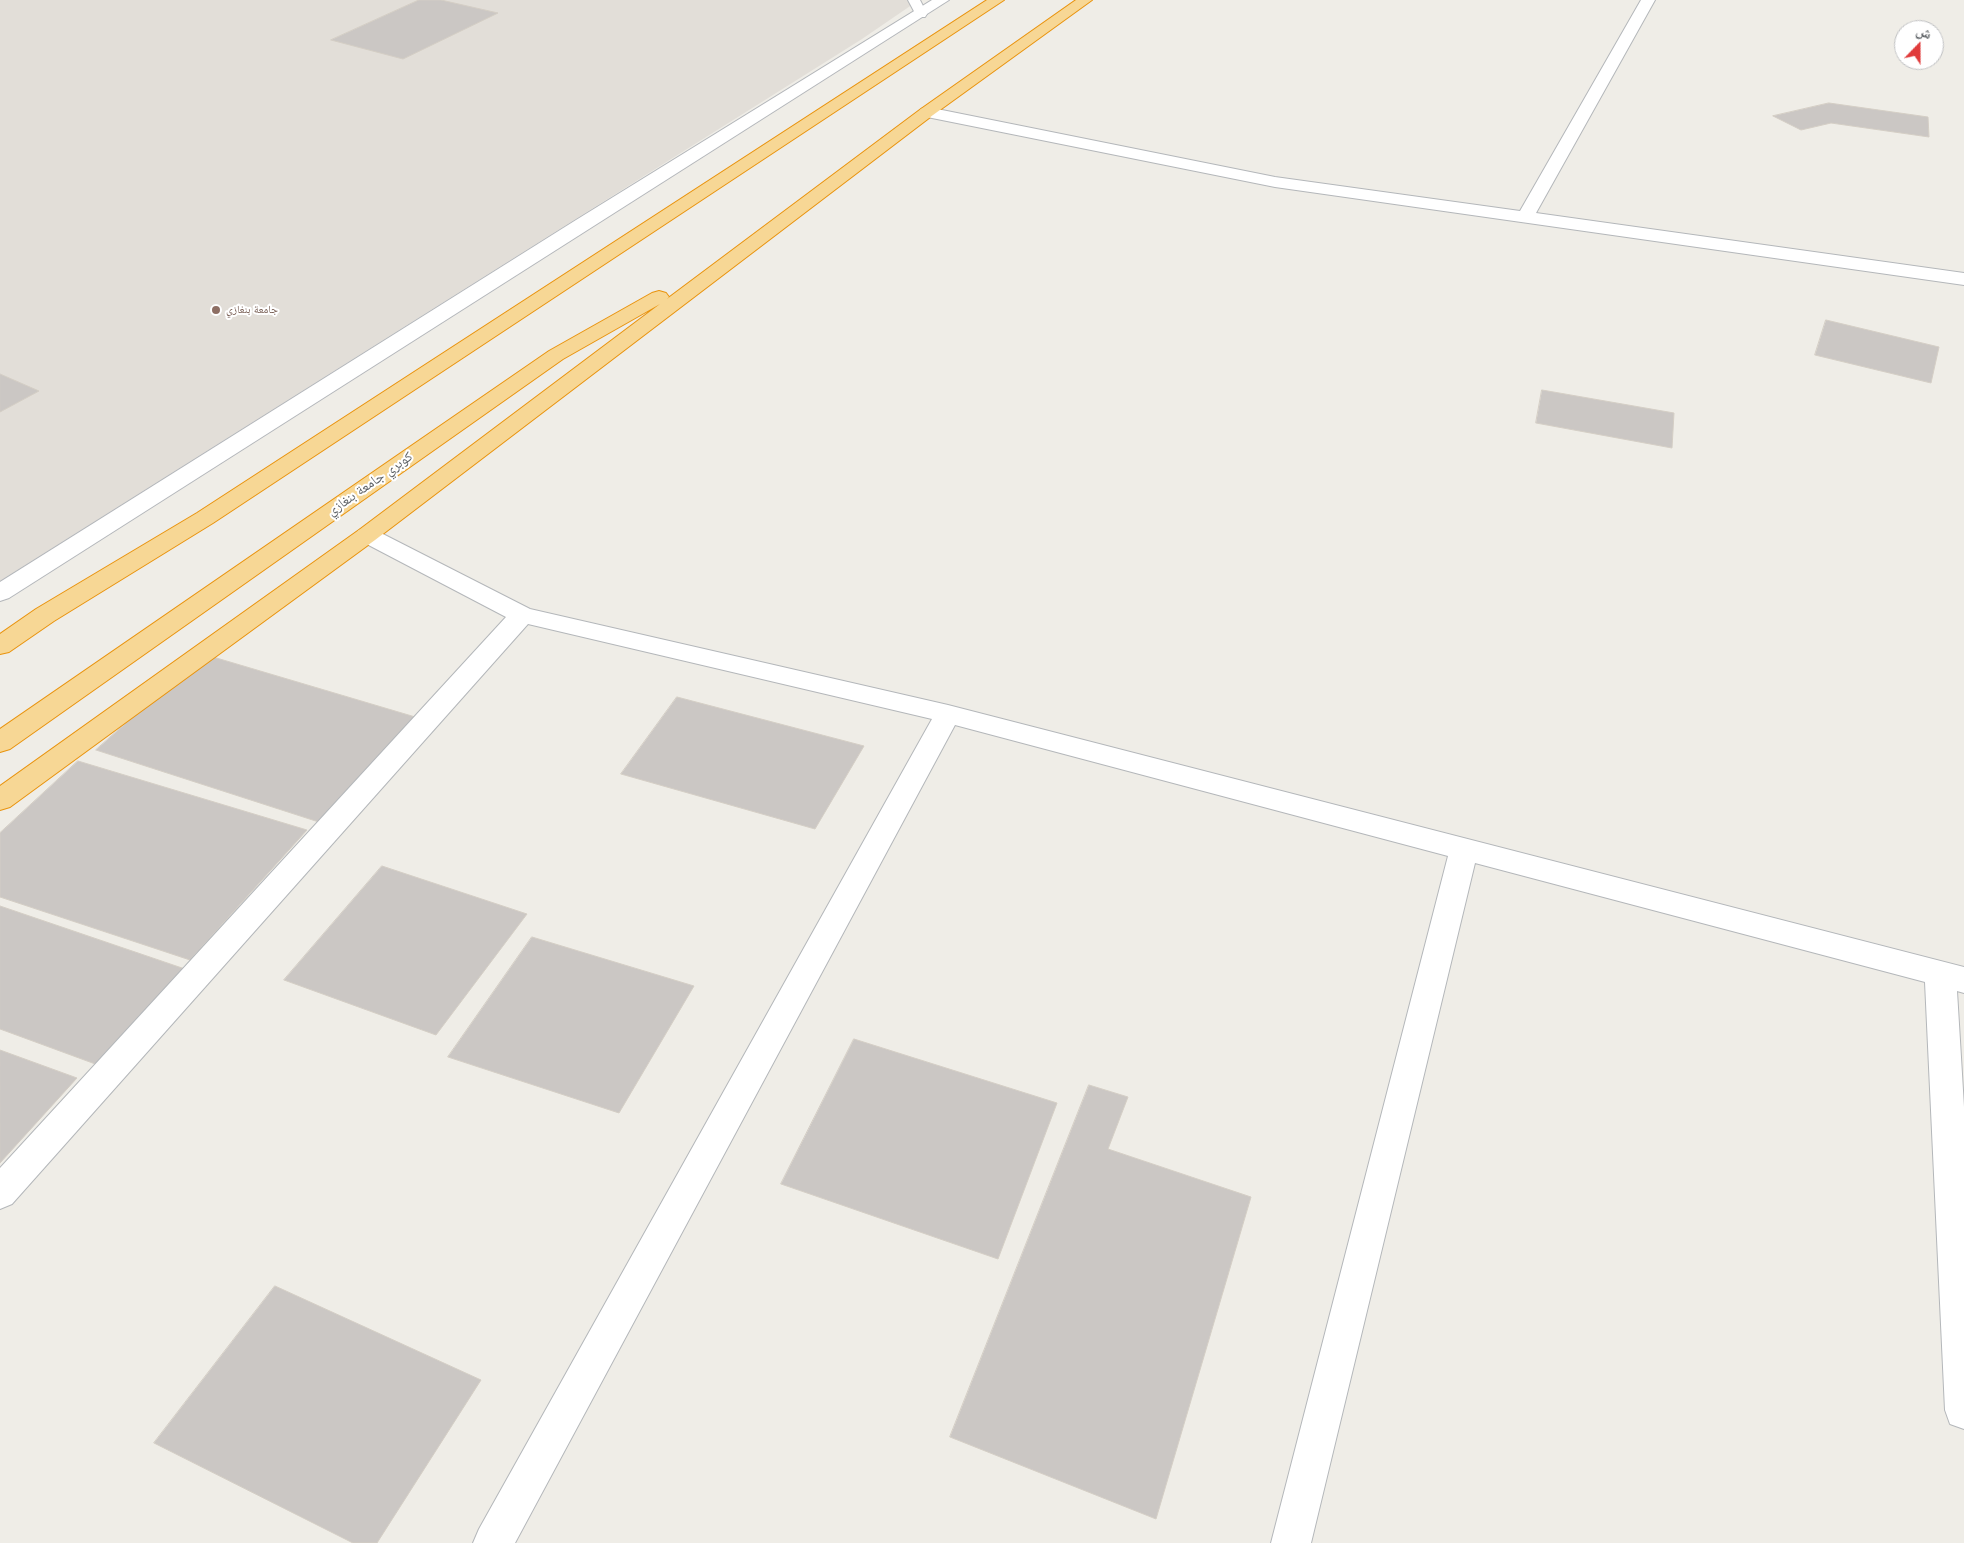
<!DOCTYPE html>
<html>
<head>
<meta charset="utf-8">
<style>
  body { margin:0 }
  #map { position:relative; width:1964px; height:1543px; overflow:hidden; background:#efede7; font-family:Arial,"Noto Naskh Arabic",sans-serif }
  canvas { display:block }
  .north { position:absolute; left:1894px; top:20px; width:50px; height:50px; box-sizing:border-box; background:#fff; border:1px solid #bfc0c2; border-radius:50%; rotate:22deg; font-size:14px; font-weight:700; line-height:20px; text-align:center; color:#5e6266 }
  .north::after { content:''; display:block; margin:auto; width:18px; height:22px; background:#e03b3b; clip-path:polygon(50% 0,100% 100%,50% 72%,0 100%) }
</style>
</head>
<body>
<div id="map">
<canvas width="1964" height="1543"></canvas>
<div class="north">ش</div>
</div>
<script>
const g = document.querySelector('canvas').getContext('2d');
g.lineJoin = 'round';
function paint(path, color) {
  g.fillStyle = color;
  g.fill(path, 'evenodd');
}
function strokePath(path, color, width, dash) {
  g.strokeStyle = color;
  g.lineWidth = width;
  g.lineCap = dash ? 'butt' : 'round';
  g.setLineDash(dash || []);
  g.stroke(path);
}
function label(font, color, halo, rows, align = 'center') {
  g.font = font + ' Arial,"Noto Naskh Arabic",sans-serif';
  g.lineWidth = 4;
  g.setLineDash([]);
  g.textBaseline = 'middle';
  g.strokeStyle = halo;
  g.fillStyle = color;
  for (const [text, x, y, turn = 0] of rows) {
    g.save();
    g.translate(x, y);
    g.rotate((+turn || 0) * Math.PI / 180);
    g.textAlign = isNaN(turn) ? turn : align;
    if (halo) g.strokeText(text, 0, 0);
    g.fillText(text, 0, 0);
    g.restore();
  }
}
const education = new Path2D(`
  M0,0H919L862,39L0,581Z`);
const building = new Path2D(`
  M419,0H441L498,13L403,59L331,40Z
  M1829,103L1928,117L1929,137L1831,123L1801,130L1773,116Z
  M1826,320L1939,347L1931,383L1815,355Z
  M0,374L39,391L0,412Z
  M1542,390L1674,413L1672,448L1536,423Z
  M203,654L422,719L325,824L96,750Z
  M677,697L864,746L815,829L621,774Z
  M78,761L307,830L190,960L0,897V833Z
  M382,866L527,914L436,1035L284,980Z
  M0,906L185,969L98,1065L0,1029Z
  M532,937L694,986L619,1113L448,1057Z
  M854,1039L1057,1103L998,1259L781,1184Z
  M0,1050L77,1078L0,1163Z
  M1089,1085L1128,1097L1108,1149L1251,1197L1156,1519L950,1437Z
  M275,1286L481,1380L377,1543H353L154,1443Z`);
const lane = new Path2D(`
  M908,0H920L927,14L925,17H917Z`);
const street = new Path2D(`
  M1641,0H1655L1536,213L1964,273V285L1275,187L927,117L921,115L919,112L921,109L927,107L1275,177L1520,211Z
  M367,528L375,530L530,609L948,705L1964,967V993L1957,991L1964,1107V1429L1950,1424L1945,1410L1925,982L1475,863L1311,1543H1271L1448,856L955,725L515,1543H473L479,1529L932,719L528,624L12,1204L0,1209V1168L506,617L359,540L355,535L359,530Z`);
const secondary = new Path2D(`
  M932,0H949L9,598L0,601V582L576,220Z`);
const highway = new Path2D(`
  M987,0H1004L213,523L54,621L9,652L0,654V634L36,609L197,513Z
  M1076,0H1092L933,115L375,540L10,807L0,810V786L359,530L660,304L563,359L10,749L0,752V729L549,351L652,293L659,291L666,293L669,297L667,299L921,109Z`);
const markers = [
  [216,310,5,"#8d6e63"]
];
const farEducationnames = [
  ["جامعة بنغازي",226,310]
];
const streetNames = [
  ["كوبري جامعة بنغازي",370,484,-35]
];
paint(education, '#e2ded8');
paint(building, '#cbc7c4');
strokePath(building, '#d4cec5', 1);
strokePath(lane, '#b4b7ba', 2);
strokePath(street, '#b4b7ba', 2);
strokePath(secondary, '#b3b6ba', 2);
strokePath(highway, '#e9930d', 2);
paint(lane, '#fff');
paint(street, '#fff');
paint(secondary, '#fff');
paint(highway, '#f7d795');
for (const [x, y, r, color] of markers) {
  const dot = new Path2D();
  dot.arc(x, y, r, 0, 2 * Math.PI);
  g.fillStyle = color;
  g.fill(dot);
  strokePath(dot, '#fff', 2);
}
label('11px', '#785e54', '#fff', farEducationnames, 'left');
label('14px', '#5e6266', '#fff', streetNames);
</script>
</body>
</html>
